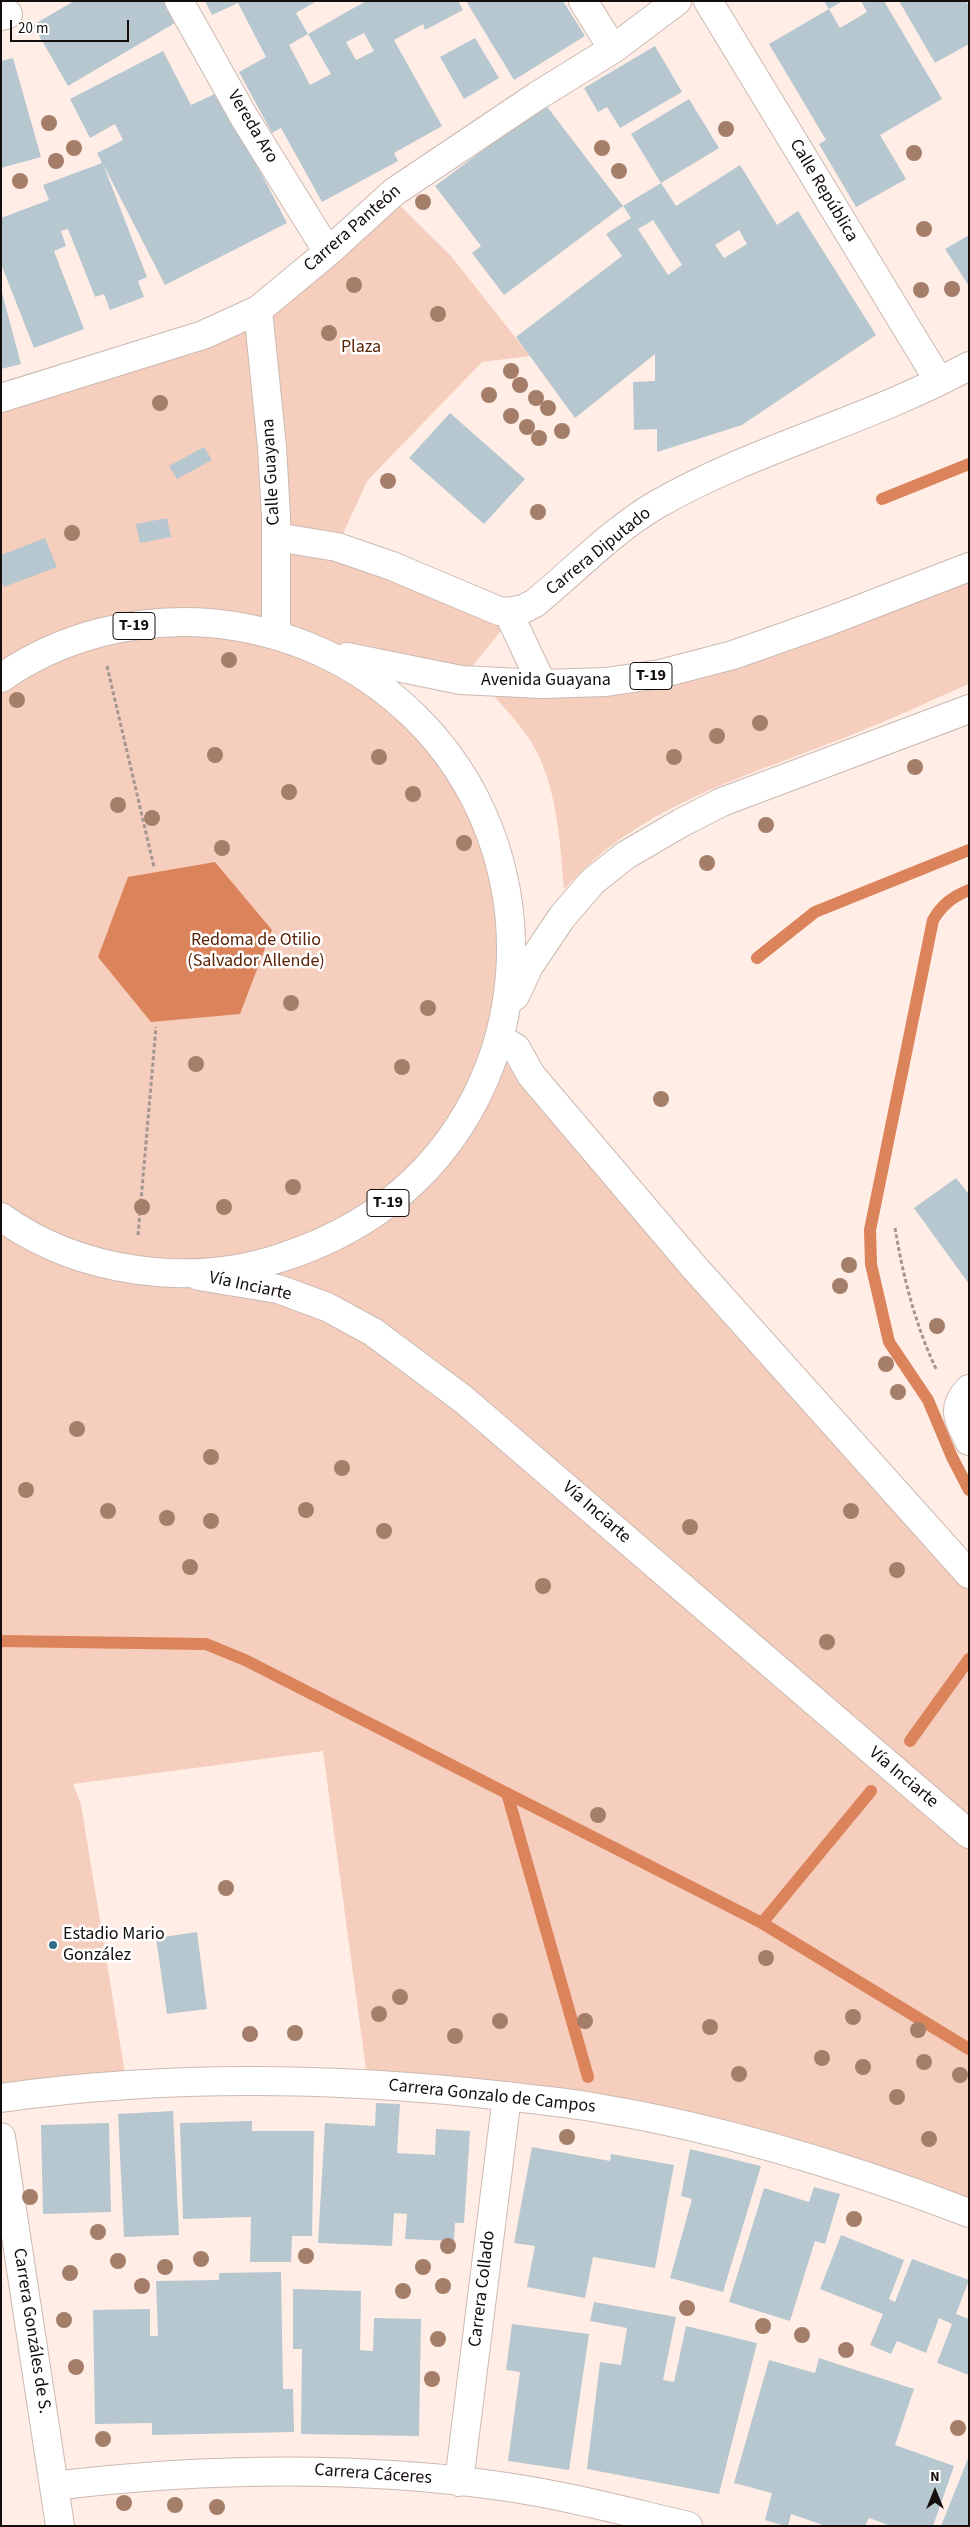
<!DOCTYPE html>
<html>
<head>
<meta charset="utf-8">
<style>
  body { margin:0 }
  #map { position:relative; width:970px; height:2527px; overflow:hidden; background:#ffede6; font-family:"Source Sans 3",sans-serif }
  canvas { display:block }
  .frame { position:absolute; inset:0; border:2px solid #140e0c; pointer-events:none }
  .north { position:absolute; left:910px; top:2467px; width:50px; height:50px; -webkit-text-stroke:4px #fff; paint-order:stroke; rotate:0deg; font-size:14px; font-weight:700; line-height:20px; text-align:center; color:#140e0c }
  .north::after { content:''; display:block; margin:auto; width:18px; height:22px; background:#140e0c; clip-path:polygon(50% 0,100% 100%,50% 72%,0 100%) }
  .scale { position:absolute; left:10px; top:20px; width:119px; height:22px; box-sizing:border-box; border:2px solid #140e0c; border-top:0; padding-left:6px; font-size:15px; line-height:18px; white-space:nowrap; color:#140e0c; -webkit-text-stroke:4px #fff; paint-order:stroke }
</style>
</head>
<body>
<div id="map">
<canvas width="970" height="2527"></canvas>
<div class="frame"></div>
<div class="north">N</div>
<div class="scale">20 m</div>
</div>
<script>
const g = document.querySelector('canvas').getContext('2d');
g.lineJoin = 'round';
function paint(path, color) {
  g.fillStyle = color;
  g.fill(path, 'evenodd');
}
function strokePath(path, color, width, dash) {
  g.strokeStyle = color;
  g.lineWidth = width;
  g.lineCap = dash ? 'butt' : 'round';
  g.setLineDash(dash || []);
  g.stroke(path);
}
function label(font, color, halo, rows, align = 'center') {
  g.font = font + ' "Source Sans 3",sans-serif';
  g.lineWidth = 5;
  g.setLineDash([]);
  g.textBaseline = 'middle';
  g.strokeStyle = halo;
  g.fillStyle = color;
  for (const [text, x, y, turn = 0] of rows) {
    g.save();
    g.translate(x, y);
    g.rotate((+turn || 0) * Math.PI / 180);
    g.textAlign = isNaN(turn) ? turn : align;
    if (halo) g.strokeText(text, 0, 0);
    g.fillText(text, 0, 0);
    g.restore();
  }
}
const green = new Path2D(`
  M386,192L451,256L530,356L482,362L367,481L337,547L508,622L461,680L389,667L394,697L495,842L505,1018L516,1048L969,1574V2213L712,2132L368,2084L323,1751L73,1784L81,1804L127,2086L1,2098V394L219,324Z
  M969,573V684C923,704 879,725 833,742C736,780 634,809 564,890C560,840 557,783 530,740C519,723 503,707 491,692L607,689Z`);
const water = new Path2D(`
  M215,862L272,930L240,1014L151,1022L98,957L128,877Z`);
const stream = new Path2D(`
  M882,499L969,464
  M969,890C952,897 942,905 933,920L870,1230L871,1264L889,1342L928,1400L952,1457L969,1490
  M757,958L815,912L969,850
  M1,1641L206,1644L245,1660L762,1923L969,2049
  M910,1741L969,1659
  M507,1793L588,2077
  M762,1923L871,1791`);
const building = new Path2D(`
  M74,1H169L180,20L68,86L33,25Z
  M205,1H317L296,13L308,34L289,45L310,85L331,74L308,34L366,1H458L463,10L425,30L423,24L394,40L442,126L394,153L398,161L322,202L281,128L272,133L239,72L266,57L238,3L212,15ZM364,33L374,51L356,60L346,42Z
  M466,1H563L585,36L514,80Z
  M824,1H843L829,9Z
  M861,1H884L942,99L880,135L906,179L856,207L819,144L826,140L769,44L829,9L840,28L867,12Z
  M899,1H966L969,6V44L935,63Z
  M475,38L499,78L464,99L440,57Z
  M655,46L682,92L620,128L607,107L598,112L584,88Z
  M163,51L191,105L219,92L287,223L165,285L103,164L147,277L138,281L144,297L110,310L104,294L95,297L68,229L61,231L66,246L54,251L84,329L34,348L1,264V218L49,200L43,185L102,163L97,153L123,140L115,124L90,138L70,99Z
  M13,58L41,157L1,168V61Z
  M689,99L719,148L661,183L631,134Z
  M545,104L623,206L504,295L472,253L481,246L435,186Z
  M740,165L777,225L798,211L876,335L742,425L657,452V429L634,430L633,382L655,381V354L575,418L516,337L622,256L606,234L631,218L623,206L661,183L676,206ZM653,220L682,265L668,275L638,229ZM739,230L747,244L724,258L715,245Z
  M969,235V286L945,249Z
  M1,289L21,364L1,369Z
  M450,413L525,479L484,524L409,458Z
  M204,447L212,460L177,479L169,466Z
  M167,518L171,537L140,543L136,524Z
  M45,538L57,567L4,587L1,580V555Z
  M956,1178L969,1194V1284L914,1208Z
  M197,1932L207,2009L167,2014L156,1938Z
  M376,2103L400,2104L397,2153L435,2155L436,2129L470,2131L464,2223H455L454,2241L405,2239L407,2214L394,2213L392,2246L318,2243L325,2123L375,2126Z
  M173,2111L179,2235L124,2237L118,2114Z
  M252,2121V2131H314L312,2236H292L291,2262H250L251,2217L183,2219L180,2123Z
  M109,2123L111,2212L43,2214L41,2125Z
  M532,2147L610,2161L611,2154L674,2165L655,2268L593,2257L585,2298L527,2287L535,2246L514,2243Z
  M690,2149L761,2166L723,2292L670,2278L692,2199L681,2196Z
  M814,2187L840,2194L825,2244L815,2241L790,2321L729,2302L764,2188L809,2202Z
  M841,2235L904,2260L889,2299L895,2302L912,2259L969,2280L956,2314L969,2319V2375L937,2363L952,2324L939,2318L926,2353L897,2341L891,2354L870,2345L883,2314L820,2289Z
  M281,2272L283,2389H293L294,2432L152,2435V2423L95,2424L93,2310L150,2309V2336H158L156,2281L219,2280V2273Z
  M293,2289L361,2291L360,2350L373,2351L374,2318L421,2319L419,2436L301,2434L302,2349H293Z
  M594,2302L676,2317L663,2380L674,2382L686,2326L757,2343L719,2494L587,2469L600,2362L621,2365L627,2328L590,2321Z
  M512,2324L589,2334L569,2470L508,2461L520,2372L506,2370Z
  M819,2358L914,2389L895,2445L954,2466L933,2526H891L869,2518L865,2526H826L791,2514L788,2526H785L765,2520L772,2493L734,2483L769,2360L815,2373Z
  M969,2456V2526H941Z`);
const path = new Path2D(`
  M107,666L154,867
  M895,1228C903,1277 916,1327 937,1371
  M138,1235L156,1027`);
const minor = new Path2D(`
  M179,1L244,117L328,252
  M583,1L613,49
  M708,1L939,381
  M1,16L8,14
  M258,310L272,447L276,516V634
  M1,398L203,335L258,310L328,252L394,192L537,96L613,49L677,1
  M276,537L337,547L392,566L499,611L508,612L523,609L535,603C575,570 612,531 656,505C755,448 868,421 969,366
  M508,612L542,684
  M499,1038L516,1048L531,1075L694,1267L969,1574
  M199,1276L278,1289L327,1307L373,1332L463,1399L969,1834
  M969,1389C950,1409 959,1419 969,1441
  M1,2098C164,2075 332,2077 495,2095C529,2099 564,2102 598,2108C725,2129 849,2167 969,2213
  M1,2137L60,2526
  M459,2482L507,2096
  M54,2486C205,2468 356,2465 507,2487C568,2496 628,2512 688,2526`);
const highway = new Path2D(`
  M347,657L461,680L542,684L606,682L660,674L733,655L829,621L969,567
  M1,678C61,636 137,617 210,623C287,630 357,661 413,715C552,849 543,1085 387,1204C355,1228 318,1246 280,1258C190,1288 79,1273 1,1217
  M515,996L529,966L562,917L593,881L626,855L681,823L722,802L969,709`);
const trees = [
  [49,123],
  [726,129],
  [74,148],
  [602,148],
  [914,153],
  [56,161],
  [619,171],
  [20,181],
  [423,202],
  [924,229],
  [354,285],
  [952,289],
  [921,290],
  [438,314],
  [329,333],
  [511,371],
  [520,385],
  [489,395],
  [536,398],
  [160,403],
  [548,408],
  [511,416],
  [527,427],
  [562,431],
  [539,438],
  [388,481],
  [538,512],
  [72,533],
  [229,660],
  [17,700],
  [760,723],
  [717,736],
  [215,755],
  [379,757],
  [674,757],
  [915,767],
  [289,792],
  [413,794],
  [118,805],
  [152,818],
  [766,825],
  [464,843],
  [222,848],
  [707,863],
  [291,1003],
  [428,1008],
  [196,1064],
  [402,1067],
  [661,1099],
  [293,1187],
  [142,1207],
  [224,1207],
  [849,1265],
  [840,1286],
  [937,1326],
  [886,1364],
  [898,1392],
  [77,1429],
  [211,1457],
  [342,1468],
  [26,1490],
  [306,1510],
  [108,1511],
  [851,1511],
  [167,1518],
  [211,1521],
  [690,1527],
  [384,1531],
  [190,1567],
  [897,1570],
  [543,1586],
  [827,1642],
  [598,1815],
  [226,1888],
  [766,1958],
  [400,1997],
  [379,2014],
  [853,2017],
  [500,2021],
  [585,2021],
  [710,2027],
  [918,2030],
  [295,2033],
  [250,2034],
  [455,2036],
  [822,2058],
  [924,2062],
  [863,2067],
  [739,2074],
  [960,2075],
  [897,2097],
  [567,2137],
  [929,2139],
  [30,2197],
  [854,2219],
  [98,2232],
  [448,2246],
  [306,2256],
  [201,2259],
  [118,2261],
  [165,2267],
  [423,2267],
  [70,2273],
  [142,2286],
  [443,2286],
  [403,2291],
  [687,2308],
  [64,2320],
  [763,2326],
  [802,2335],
  [438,2339],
  [846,2350],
  [76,2367],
  [432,2379],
  [958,2428],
  [103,2439],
  [124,2503],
  [175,2505],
  [217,2507]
];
const markers = [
  [53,1945,5,"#346d87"]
];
const shields = [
  [134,626,42],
  [651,676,42],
  [388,1203,42]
];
const shieldNames = [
  ["T-19",134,626],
  ["T-19",651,676],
  ["T-19",388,1203]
];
const streetNames = [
  ["Vereda Aro",252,127,59],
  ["Calle República",823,191,59],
  ["Carrera Panteón",353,229,-41],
  ["Calle Guayana",272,472,-93],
  ["Carrera Diputado",599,552,-39],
  ["Avenida Guayana",546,681],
  ["Vía Inciarte",250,1287,12],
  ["Vía Inciarte",596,1513,41],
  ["Vía Inciarte",903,1778,40],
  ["Carrera Gonzalo de Campos",492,2097,6],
  ["Carrera Collado",483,2289,-83],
  ["Carrera Gonzáles de S.",31,2331,81],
  ["Carrera Cáceres",373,2475,4]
];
const parkNames = [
  ["Plaza",361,348],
  ["Redoma de Otilio",256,941],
  ["(Salvador Allende)",256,962]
];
const poiNames = [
  ["Estadio Mario",63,1935],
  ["González",63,1956]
];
paint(green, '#f6cebd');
paint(water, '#db835b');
strokePath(stream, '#db835b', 12);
paint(building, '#b6c7cf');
strokePath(minor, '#cbbab2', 30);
strokePath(highway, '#cbbab2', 30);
strokePath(path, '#a49792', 3, [4, 2.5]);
strokePath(minor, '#fff', 28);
strokePath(highway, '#fff', 28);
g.fillStyle = '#a57e6a';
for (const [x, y] of trees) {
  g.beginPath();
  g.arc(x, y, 8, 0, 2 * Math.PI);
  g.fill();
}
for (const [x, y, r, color] of markers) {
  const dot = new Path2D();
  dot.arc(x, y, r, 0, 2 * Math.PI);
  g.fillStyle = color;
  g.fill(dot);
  strokePath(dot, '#fff', 2);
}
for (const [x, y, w] of shields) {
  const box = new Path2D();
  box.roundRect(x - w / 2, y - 13.5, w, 27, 4);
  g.fillStyle = '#fff';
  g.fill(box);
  strokePath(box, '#140e0c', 1);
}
label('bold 16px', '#140e0c', null, shieldNames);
label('18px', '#140e0c', '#fff', streetNames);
label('18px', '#5b2305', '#fff', parkNames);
label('18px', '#140e0c', '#fff', poiNames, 'left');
</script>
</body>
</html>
